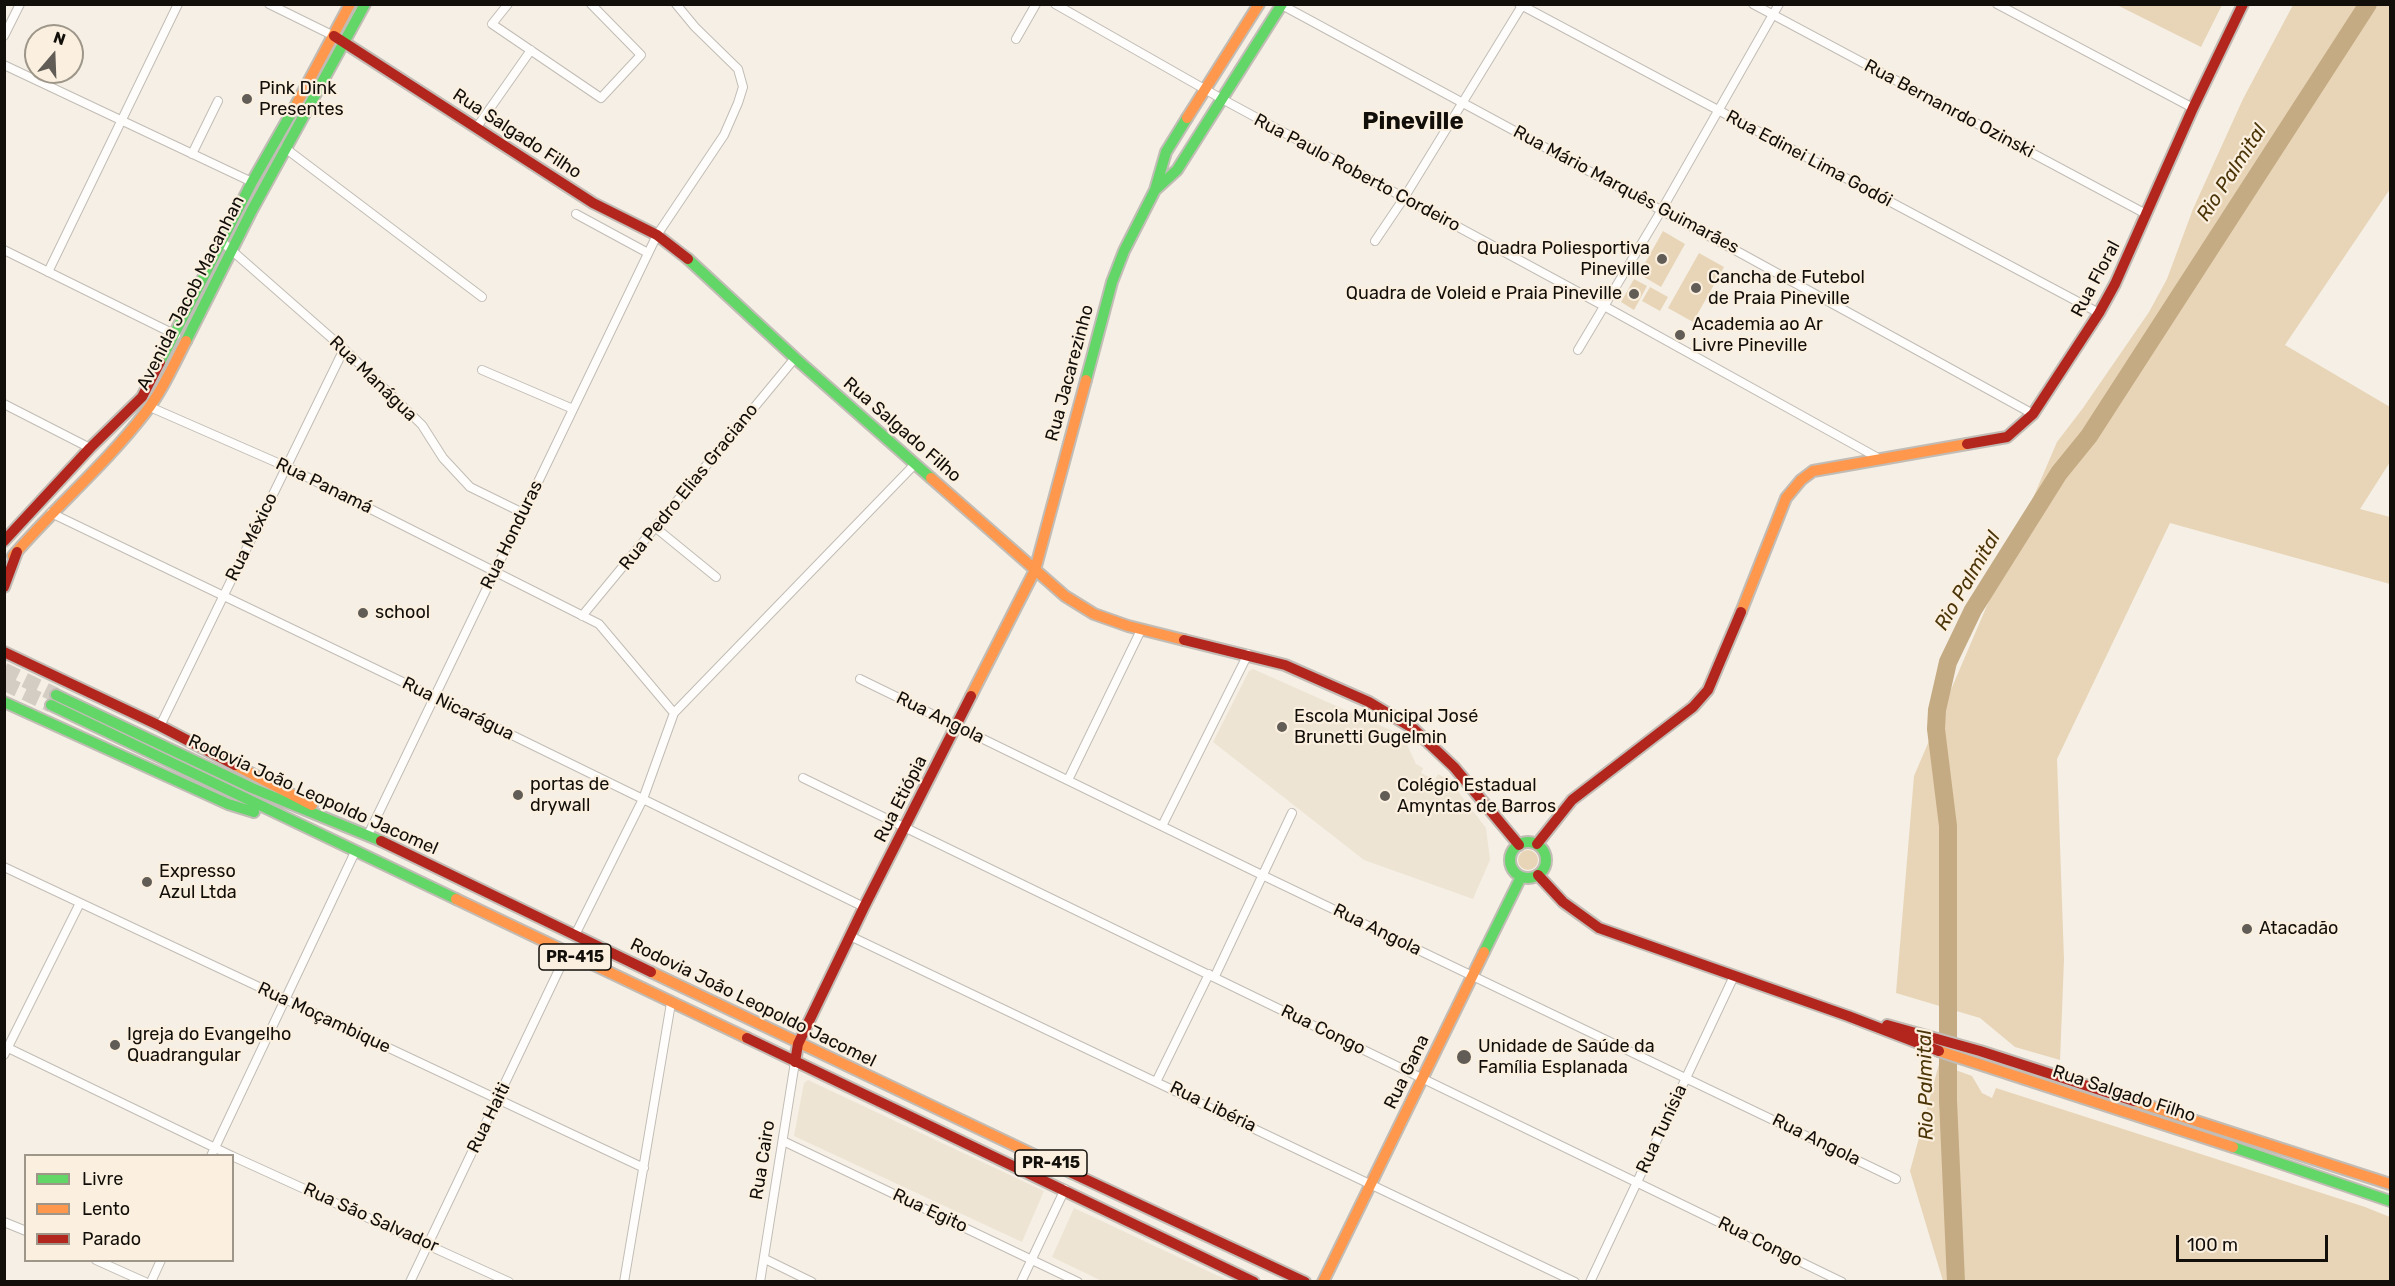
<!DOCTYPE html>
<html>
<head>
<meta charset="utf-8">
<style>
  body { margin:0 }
  #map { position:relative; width:2395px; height:1286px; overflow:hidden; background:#f5efe5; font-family:Rubik,sans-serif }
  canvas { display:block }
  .frame { position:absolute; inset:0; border:6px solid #120e09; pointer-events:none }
  .legend { position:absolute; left:24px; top:1154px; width:210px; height:108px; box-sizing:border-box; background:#fbf0df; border:2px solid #9e9689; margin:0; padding:8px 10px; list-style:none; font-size:18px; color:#120e09 }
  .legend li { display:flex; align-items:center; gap:12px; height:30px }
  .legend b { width:30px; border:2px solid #9e9689 }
  .north { position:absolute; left:24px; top:24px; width:60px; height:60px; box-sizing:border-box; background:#fbf0df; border:2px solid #9e9689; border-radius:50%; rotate:19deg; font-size:16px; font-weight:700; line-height:24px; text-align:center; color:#120e09 }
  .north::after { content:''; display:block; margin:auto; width:21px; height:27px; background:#615d56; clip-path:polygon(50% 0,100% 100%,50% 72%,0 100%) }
  .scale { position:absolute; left:2176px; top:1235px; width:152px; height:27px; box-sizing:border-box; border:3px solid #120e09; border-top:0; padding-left:8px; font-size:18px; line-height:21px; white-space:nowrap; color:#120e09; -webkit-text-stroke:4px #fbf0df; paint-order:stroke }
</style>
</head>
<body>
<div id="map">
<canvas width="2395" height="1286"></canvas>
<div class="frame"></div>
<ul class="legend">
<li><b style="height:8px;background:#63d668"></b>Livre</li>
<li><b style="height:8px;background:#ff974d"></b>Lento</li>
<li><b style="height:8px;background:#b3261e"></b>Parado</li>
</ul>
<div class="north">N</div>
<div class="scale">100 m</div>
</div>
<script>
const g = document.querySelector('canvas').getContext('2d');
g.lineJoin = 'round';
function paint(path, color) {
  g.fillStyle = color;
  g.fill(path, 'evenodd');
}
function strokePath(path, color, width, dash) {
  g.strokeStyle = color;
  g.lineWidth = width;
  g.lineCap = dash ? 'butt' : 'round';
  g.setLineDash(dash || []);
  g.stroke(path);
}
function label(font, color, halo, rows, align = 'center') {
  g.font = font + ' Rubik,sans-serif';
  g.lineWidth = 4.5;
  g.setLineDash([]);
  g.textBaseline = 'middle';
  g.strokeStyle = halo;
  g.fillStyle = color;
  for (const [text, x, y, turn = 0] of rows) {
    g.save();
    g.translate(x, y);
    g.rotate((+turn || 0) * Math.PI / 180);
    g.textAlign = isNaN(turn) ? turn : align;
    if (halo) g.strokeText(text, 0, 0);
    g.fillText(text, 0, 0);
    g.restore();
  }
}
const built = new Path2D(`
  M1253,669L1395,732L1404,738L1416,764L1423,768L1421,773L1435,780L1438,774L1450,781L1486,828L1490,860L1473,899L1364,860L1213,742L1249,671Z
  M808,1080L1044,1191L1022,1242L794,1136L804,1083Z
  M1074,1208L1229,1281H1102L1052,1257Z`);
const green = new Path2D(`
  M2117,5H2222L2201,47Z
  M2293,5H2390V189L2285,345L2390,407V462L2360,509L2390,517V584L2170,523L2057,759L2064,960L2060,1060L2015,1047L1980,1018L1896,993L1914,776L2057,442L2083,408L2149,312L2167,279L2193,209L2243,99Z
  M1663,231L1685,244L1661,287L1639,274Z
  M1699,253L1724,267L1693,322L1668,308Z
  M1634,279L1647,286L1634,310L1621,302Z
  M1650,287L1668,297L1660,311L1642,301Z
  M1518 860a10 10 0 1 1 20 0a10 10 0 1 1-20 0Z
  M1939,1064L1972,1076L1982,1093L1992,1098L1996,1088L2365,1207L2390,1217V1281H1943L1910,1171Z`);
const river = new Path2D(`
  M1956,1282L1948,1100V826L1936,729L1937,710L1948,662L1973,610L2059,473L2089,436L2368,4`);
const highwayTunnel = new Path2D(`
  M4,670L56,695
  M4,683L51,705`);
const street = new Path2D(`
  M269,4L334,36
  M508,4L492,24L601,98L641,55L591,4
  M1055,4L1222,99L1604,306L1880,459
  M1280,4L1744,255L2033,414
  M1519,4L2099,313
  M1753,4L2146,214
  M1997,4L2193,108
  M4,36L20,4
  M1016,39L1036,4
  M4,65L252,182
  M477,127L531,50
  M285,148L482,297
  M192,154L218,101
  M576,214L648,253
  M221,241L344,349L422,425L443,458L470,487L523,513
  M1375,241L1404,198L1523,4
  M4,250L176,335
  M48,272L178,4
  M1578,350L1661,211L1779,4
  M482,370L573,409
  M4,404L90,448
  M150,407L287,467L599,624L674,713
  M51,513L434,697L864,907
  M656,528L716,577
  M582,616L795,358
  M860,679L1262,875L1896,1179
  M160,726L344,349
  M803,778L1842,1282
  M1068,780L1141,630
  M1162,826L1248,654
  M368,835L657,235L724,135L738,103L743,87L738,69L695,27L676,4
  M4,867L644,1168
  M575,935L643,799L674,713L915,464
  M850,936L1575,1282
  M1215,976L1292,813
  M4,1046L232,1156
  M4,1055L80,903
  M1157,1080L1209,974
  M783,1141L1078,1282
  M211,1156L355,852
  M232,1156L509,1282
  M4,1222L26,1231
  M765,1259L812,1282
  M96,1260L145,1282
  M151,1282L161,1260
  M410,1282L567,953
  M624,1282L671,1003
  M760,1282L795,1062
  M1021,1282L1065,1189
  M1590,1282L1734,976`);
const fast = new Path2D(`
  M1155,190L1177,170L1282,4
  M688,259L795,358L931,478
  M186,341L251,212L365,4
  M160,362L252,182L297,103
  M1086,380L1112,282L1124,251L1155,190L1166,152L1187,118
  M56,695L252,788L381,841
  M4,702L228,804L254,812
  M51,705L456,899
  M1510 860a18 18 0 1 1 36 0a18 18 0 1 1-36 0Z
  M1484,952L1521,877
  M2233,1147L2390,1201`);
const slow = new Path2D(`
  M297,103L350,4
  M1187,118L1259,4
  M931,478L1065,596L1094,614L1128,626L1184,640
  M13,556C55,507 105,465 145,413C162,391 173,366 186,341
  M1741,612L1786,498L1801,480L1813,471L1967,444
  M971,696L1035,570L1086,380
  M235,765L312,805
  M456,899L747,1038
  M651,972L1072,1173
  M1939,1051L2233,1147
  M2134,1101L2390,1184
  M1323,1282L1484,952`);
const jam = new Path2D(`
  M334,36L593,203L657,235L688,259
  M1967,444L2007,437L2033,414L2099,313L2115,284L2193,108L2243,4
  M4,541L90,448L142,397L160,362
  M4,587L17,552
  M1184,640L1285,665L1369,702L1414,729L1454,767L1519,845
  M4,652L160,726L235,765
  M381,841L651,972
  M1537,844L1572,800L1693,707L1708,690L1741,612
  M1538,875L1563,902L1599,928L1848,1016L1939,1051
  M1887,1025L1980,1051L2134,1101
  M747,1038L1254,1282
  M795,1062L798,1044L864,907L971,696
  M1072,1173L1305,1282`);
const markers = [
  [247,99,6,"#615d56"],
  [1662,259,6,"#615d56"],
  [1696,288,6,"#615d56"],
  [1634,294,6,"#615d56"],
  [1680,335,6,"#615d56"],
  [363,613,6,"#615d56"],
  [1282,727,6,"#615d56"],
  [518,795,6,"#615d56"],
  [1385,796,6,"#615d56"],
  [147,882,6,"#615d56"],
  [2247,929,6,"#615d56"],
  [115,1045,6,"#615d56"],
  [1464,1057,8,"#615d56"]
];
const shields = [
  [575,957,72],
  [1051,1163,72]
];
const shieldNames = [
  ["PR-415",575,957],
  ["PR-415",1051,1163]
];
const poiNames = [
  ["Pink Dink",259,89],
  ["Presentes",259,110],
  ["Quadra Poliesportiva",1650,249,"right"],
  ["Pineville",1650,270,"right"],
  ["Cancha de Futebol",1708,278],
  ["de Praia Pineville",1708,299],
  ["Quadra de Voleid e Praia Pineville",1622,294,"right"],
  ["Academia ao Ar",1692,325],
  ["Livre Pineville",1692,346],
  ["school",375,613],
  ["Escola Municipal José",1294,717],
  ["Brunetti Gugelmin",1294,738],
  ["portas de",530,785],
  ["drywall",530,806],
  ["Colégio Estadual",1397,786],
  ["Amyntas de Barros",1397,807],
  ["Expresso",159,872],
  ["Azul Ltda",159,893],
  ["Atacadão",2259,929],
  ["Igreja do Evangelho",127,1035],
  ["Quadrangular",127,1056],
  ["Unidade de Saúde da",1478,1047],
  ["Família Esplanada",1478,1068]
];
const streetNames = [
  ["Rua Bernanrdo Ozinski",1949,109,28],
  ["Rua Salgado Filho",517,134,33],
  ["Rua Edinei Lima Godói",1809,159,28],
  ["Rua Paulo Roberto Cordeiro",1357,173,28],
  ["Rua Mário Marquês Guimarães",1626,190,28],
  ["Rua Floral",2096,279,-62],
  ["Avenida Jacob Macanhan",191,293,-63],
  ["Rua Jacarezinho",1070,373,-75],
  ["Rua Manágua",373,379,44],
  ["Rua Salgado Filho",902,430,41],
  ["Rua Panamá",324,486,26],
  ["Rua Pedro Elias Graciano",689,487,-51],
  ["Rua Honduras",512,535,-64],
  ["Rua México",252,537,-64],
  ["Rua Nicarágua",458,709,26],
  ["Rua Angola",940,718,26],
  ["Rodovia João Leopoldo Jacomel",313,795,24],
  ["Rua Etiópia",901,799,-63],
  ["Rua Angola",1377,930,26],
  ["Rodovia João Leopoldo Jacomel",753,1003,26],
  ["Rua Moçambique",324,1018,25],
  ["Rua Congo",1323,1030,26],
  ["Rua Gana",1407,1072,-64],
  ["Rua Salgado Filho",2124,1094,18],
  ["Rua Libéria",1213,1107,26],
  ["Rua Haiti",489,1118,-64],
  ["Rua Tunísia",1662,1129,-65],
  ["Rua Angola",1816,1140,26],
  ["Rua Cairo",763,1160,-81],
  ["Rua Egito",930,1211,25],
  ["Rua São Salvador",371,1218,24],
  ["Rua Congo",1760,1242,26]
];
const waterNames = [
  ["Rio Palmital",2232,173,-57],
  ["Rio Palmital",1968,581,-60],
  ["Rio Palmital",1926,1085,-91]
];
const districtNames = [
  ["Pineville",1413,122]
];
paint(built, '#eee4d3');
paint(green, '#e8d5b7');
strokePath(river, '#c4ab83', 18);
strokePath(highwayTunnel, '#d3cdc4', 15, [15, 8]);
strokePath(street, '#c1bcb5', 10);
strokePath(fast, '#c1bcb5', 14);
strokePath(slow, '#c1bcb5', 14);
strokePath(jam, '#c1bcb5', 14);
strokePath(street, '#fefdfb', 8);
strokePath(fast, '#63d668', 10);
strokePath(slow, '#ff974d', 10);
strokePath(jam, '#b3261e', 10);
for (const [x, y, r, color] of markers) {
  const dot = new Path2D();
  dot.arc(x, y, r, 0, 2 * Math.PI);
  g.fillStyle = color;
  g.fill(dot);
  strokePath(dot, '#fbf0df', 2);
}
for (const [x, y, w] of shields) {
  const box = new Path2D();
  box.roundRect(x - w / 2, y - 13, w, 26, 4.5);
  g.fillStyle = '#fbf0df';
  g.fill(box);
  strokePath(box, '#120e09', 1.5);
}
label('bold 16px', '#120e09', null, shieldNames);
label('18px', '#120e09', '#fbf0df', poiNames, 'left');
label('18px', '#120e09', '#fbf0df', streetNames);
label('italic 20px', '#4b3407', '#fbf0df', waterNames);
label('bold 24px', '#120e09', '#fbf0df', districtNames);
</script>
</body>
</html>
